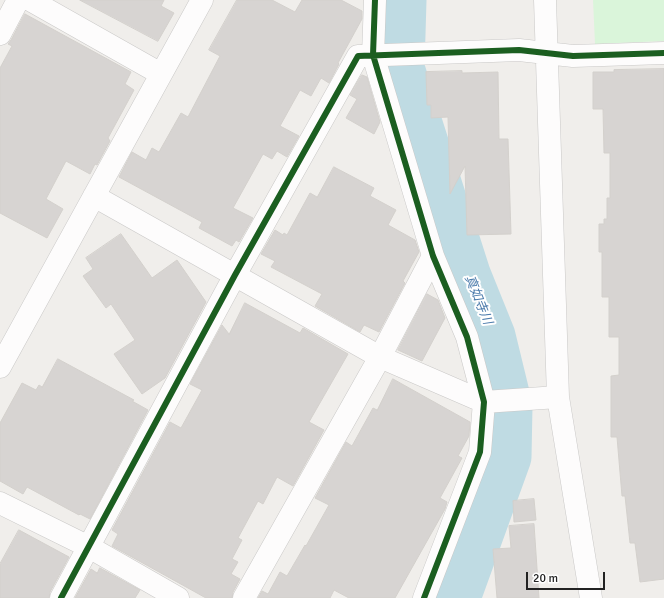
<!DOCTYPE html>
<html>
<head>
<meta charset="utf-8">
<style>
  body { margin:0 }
  #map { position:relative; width:664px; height:598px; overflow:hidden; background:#f0eeeb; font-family:Signika,sans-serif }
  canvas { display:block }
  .scale { position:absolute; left:526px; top:572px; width:79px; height:18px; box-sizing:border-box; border:2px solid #222; border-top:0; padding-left:5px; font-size:12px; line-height:14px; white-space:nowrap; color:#222; -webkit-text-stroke:3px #fff; paint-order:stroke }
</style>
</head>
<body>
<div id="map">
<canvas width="664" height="598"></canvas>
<div class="scale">20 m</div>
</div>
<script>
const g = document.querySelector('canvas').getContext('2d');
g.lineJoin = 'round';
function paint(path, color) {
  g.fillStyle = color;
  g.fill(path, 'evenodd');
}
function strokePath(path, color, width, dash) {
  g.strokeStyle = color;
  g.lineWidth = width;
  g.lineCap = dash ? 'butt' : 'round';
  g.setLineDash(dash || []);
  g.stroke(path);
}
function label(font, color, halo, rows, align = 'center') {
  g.font = font + ' Signika,"Noto Sans JP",sans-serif';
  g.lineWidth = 4;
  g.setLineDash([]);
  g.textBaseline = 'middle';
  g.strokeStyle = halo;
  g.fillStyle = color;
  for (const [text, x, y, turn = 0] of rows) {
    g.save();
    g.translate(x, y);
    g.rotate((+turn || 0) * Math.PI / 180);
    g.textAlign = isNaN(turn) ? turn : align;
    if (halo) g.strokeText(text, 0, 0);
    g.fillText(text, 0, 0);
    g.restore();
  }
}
const park = new Path2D(`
  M593,0H664V41L595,44Z`);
const river = new Path2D(`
  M403,0L401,68L467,274L492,336L509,406L508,457L457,598`);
const building = new Path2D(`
  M80,0H164L161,6L174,13L158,41Z
  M237,0H272L295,12L302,0H341L362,11V19L338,63L339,64L329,83L321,78L311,96L300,90L280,126L299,136L287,157L277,151L272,159L263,154L233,208L253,218L239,242L236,240L232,246L199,228L202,222L119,177L132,152L146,160L152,148L159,152L181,113L188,117L220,56L209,50Z
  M25,14L131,72L125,84L134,90L108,138L110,141L97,165L95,164L90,174L66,161L46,199L63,209L47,238L0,213V68L12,46L8,44L11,40Z
  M664,69V579L640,582L635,543H630L625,496H622L617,437H611V376L619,375V337H609V297H602V252H599V224H604V219H607V198H610V153H604L603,109H593V72H614V70Z
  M462,71V73L498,72L499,139H508L511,234L467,235L465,166L450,194L448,117L431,118V105H427L426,72Z
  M362,75L367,77L380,122L374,134L346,118L357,99L350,95Z
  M334,167L374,188L370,196L396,210L388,225L415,240L419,252L403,281L405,283L379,332L364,325L360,332L315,306L322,294L271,267L275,261L261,254L275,230L283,235L284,233L287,235L310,193L317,197Z
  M121,234L152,278L177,260L206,302L165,378L142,394L114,354L135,340L111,304L106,308L83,276L93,269L86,258Z
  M427,294L438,300L445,318L422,361L398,350Z
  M245,303L300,333L303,328L348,354L309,422L324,430L293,486L277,477L263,504L258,501L238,538L242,540L232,559L238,562L231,574L240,579L233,592L232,598H206L112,546L118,534L112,530L170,422L181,428L202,390L190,384L222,325L229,334Z
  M58,359L134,400L132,401L148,410L90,519L80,514L79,515L27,487L23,494L0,481V423L22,383L36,390L39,385L42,387Z
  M393,379L470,422L469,436L458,456L462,458L440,498L447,502L445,509L395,598H349L334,590L330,598H258L262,591L268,594L280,572L287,576L305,545L306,546L329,505L315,498L346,442L352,446L373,408L377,410Z
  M534,499L536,520L514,522L513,501Z
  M534,524L539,598H497L493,549L511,548L509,526Z
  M19,530L69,557L50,592L49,598H0V564Z
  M100,568L140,590L135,598H75L91,569L97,573Z`);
const minor = new Path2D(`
  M30,0L161,74
  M375,0L373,55L433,256L467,337L484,402L480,452L424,598
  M545,0L558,397L591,598
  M0,34L18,0
  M94,196L380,357L484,402L558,397
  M0,367L202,0
  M0,503L89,547L178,598
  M61,598L235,275L358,56L519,50L573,56L664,53
  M244,598L380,357L433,256`);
const cycleway = new Path2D(`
  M375,0L373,55L433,256L467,337L484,402L480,452L424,598
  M61,598L235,275L358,56L519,50L573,56L664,53`);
const waterNames = [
  ["真如寺川",478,300,68]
];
paint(park, '#daf5da');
strokePath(river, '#bfdbe3', 47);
paint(building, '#d7d4d2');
strokePath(building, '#d3d0cc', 1);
strokePath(minor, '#c9c8c7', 23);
strokePath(minor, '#fdfcfc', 22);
strokePath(cycleway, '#1b5e20', 6);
label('italic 13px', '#4a7aab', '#fff', waterNames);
</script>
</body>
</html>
